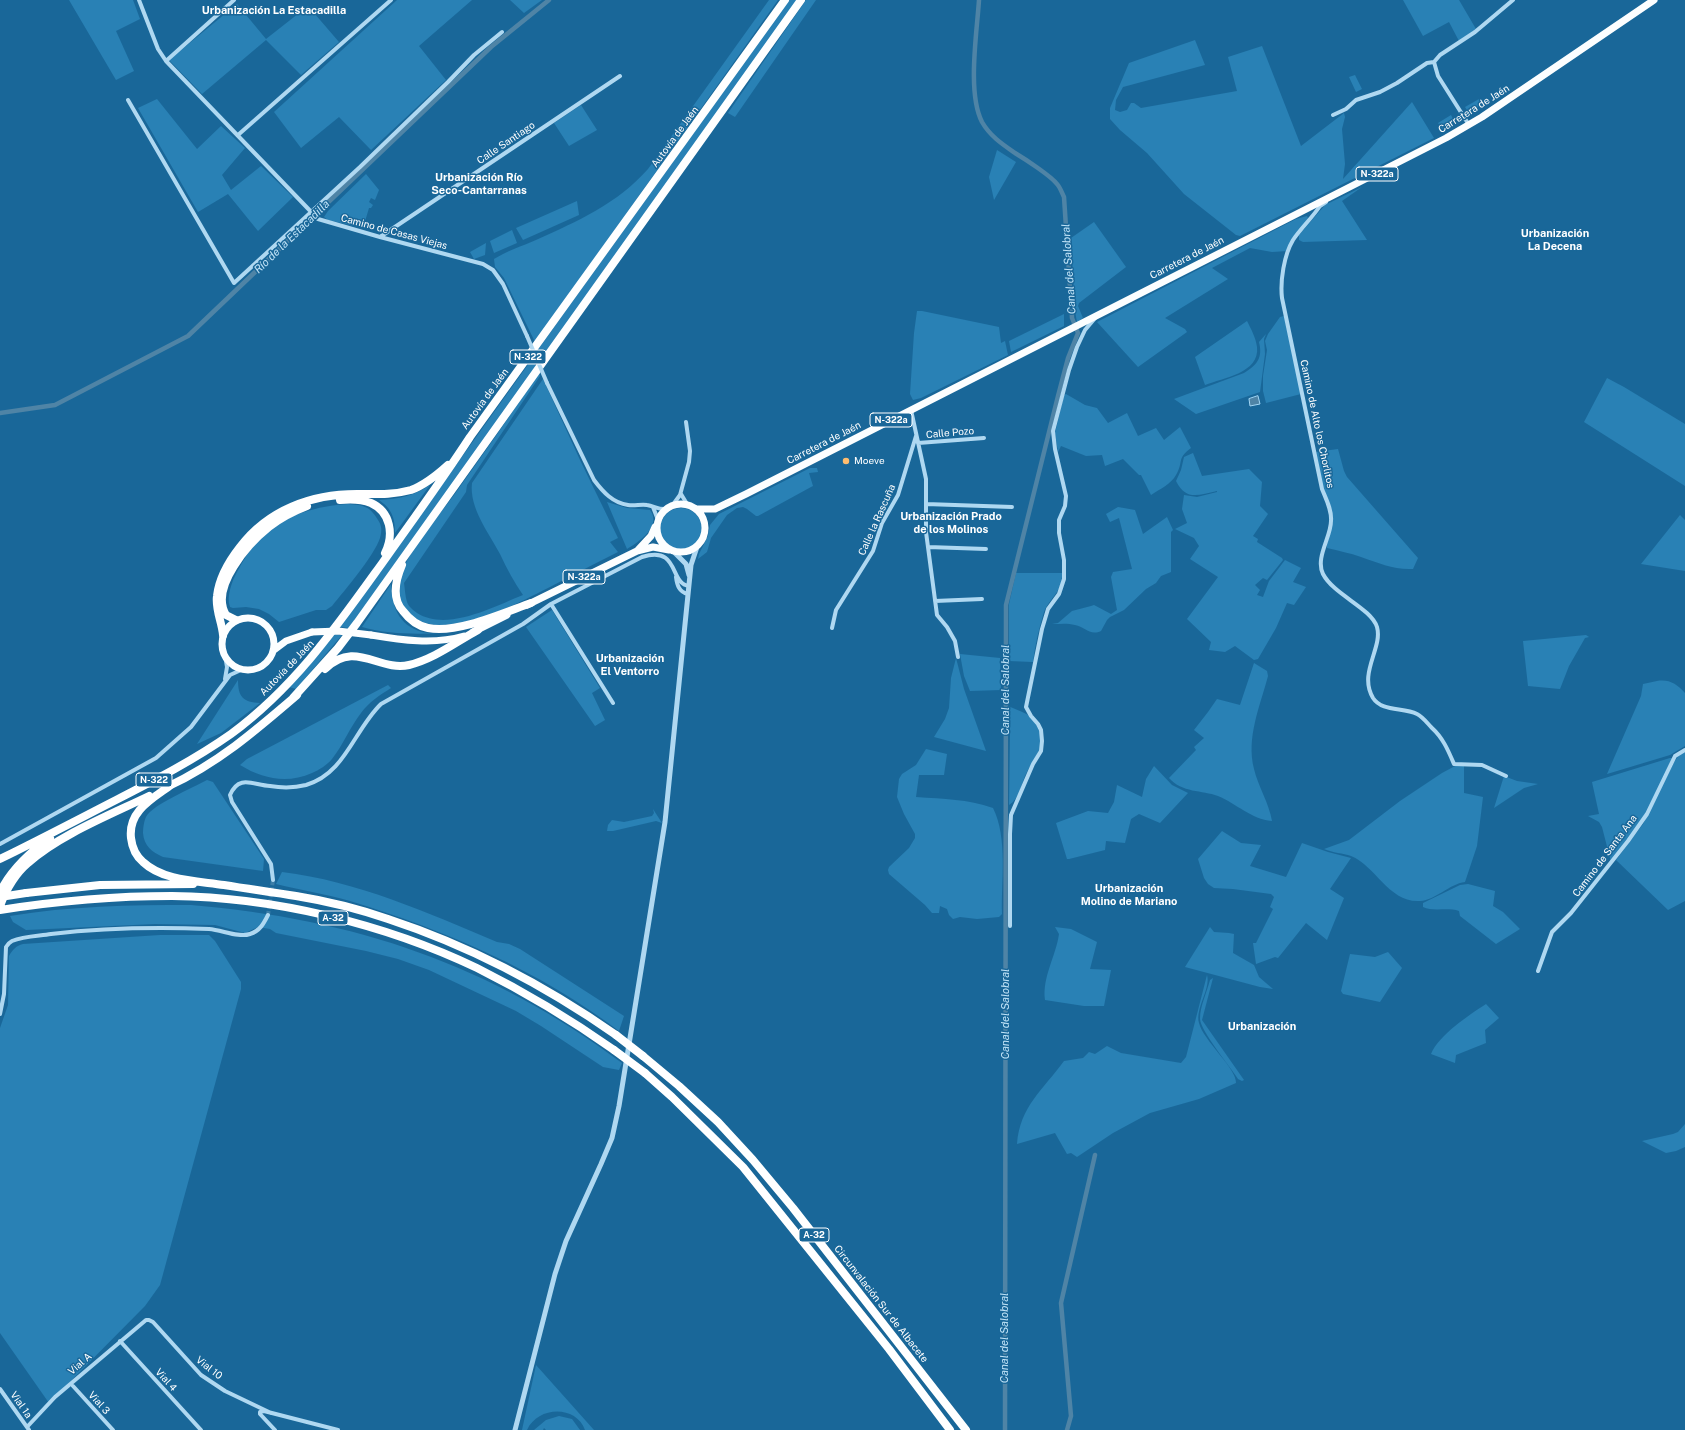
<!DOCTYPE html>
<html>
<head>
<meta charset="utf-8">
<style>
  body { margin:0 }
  canvas { display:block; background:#196799 }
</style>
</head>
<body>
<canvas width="1685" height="1430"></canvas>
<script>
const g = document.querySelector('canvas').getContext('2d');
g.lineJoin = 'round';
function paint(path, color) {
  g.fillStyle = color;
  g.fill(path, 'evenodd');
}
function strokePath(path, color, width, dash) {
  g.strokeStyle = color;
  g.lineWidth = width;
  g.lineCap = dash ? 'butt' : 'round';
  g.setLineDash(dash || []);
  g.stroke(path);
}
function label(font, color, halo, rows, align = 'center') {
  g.font = font + ' "Public Sans",sans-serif';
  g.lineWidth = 3;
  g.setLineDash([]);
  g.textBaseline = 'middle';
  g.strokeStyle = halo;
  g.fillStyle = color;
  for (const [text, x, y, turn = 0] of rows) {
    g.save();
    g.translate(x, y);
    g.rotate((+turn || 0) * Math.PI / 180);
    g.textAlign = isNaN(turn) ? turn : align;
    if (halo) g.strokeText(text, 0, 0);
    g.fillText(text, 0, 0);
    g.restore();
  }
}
const green = new Path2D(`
  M69,0H133L140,19L116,31L134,71L116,80Z
  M397,0H472L419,46L446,80L371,150L339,117L301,148L274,112Z
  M510,0H542L524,13Z
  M769,0H778L535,342L504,278L495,267L494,259C507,251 522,246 536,240C578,221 617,204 648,169Z
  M789,0H798L541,359L537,351Z
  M806,0H816L735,117L728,113Z
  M1403,0H1459L1476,29L1459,41L1449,22L1423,36Z
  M237,4L266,39L308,6L339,42L301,75L266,40L202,94L169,60Z
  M1195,40L1205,65L1123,87L1116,100L1115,110L1120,112L1127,110L1131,103H1134L1141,108L1237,91L1228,57L1262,46L1301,146L1344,113L1345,117L1342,129L1345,164L1343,179L1412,102L1434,138L1240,236L1236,235L1184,194L1147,153L1120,130L1110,119V108L1129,63Z
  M1355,75L1362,89L1356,92L1349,77Z
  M157,99L197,149L221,126L245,148L222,175L231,190L261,166L293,197L258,231L228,194L198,212L138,108Z
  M1479,99L1482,104L1469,113L1465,107Z
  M581,105L597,130L569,146L554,123Z
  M1451,115L1454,121L1442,129L1438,123Z
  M997,150L1016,162L994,200L989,177Z
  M366,174L379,190L375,200L371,198L369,202L373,205L371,208H369L363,228L328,220L324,217L328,211Z
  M1362,187L1342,201L1367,240L1303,242L1299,240V235L1325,205Z
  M577,201L579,215L523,240L516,228Z
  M1307,216L1308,218L1287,251L1272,252L1250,248L1212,268L1228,279L1165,318L1185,329L1187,332L1138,367L1097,322L1296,219Z
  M1094,222L1126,267L1079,303L1078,306L1083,318L1077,322L1075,311L1071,238Z
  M512,230L517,243L494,253L490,241Z
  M486,243L485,255L474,259L470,252Z
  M917,311H922L999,327L1001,343L1005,341L1008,355L921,398L913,400L910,394L914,333Z
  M1064,314V326L1011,352L1009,341Z
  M1284,316L1301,394L1266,403L1263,391V376L1267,350L1265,341L1268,334L1280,317Z
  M1247,321C1251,329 1256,338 1257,347C1260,373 1223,378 1205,385L1195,357Z
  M1266,334L1264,339L1265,354L1260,392L1196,414L1174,399L1244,373C1257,365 1263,358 1259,342Z
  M532,359L536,367L349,628L340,627Z
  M539,373L540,376L467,485L466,492L404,583C405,589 405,596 407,602C408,606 414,611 417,613C447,632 493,607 523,595C514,582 507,569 500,554C489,533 469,508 472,483L543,379L580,460L618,538L610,542L618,552C594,564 571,576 548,588C518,603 486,620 452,624C436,627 419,624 407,612C397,602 398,582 403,569C415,542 437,518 454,495C483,455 511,414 539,373Z
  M1607,378L1624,387L1685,424V486L1584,422Z
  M1066,394L1085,405L1097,408L1108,423L1127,413L1138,436L1156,428L1164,440L1180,427L1191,448C1176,459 1184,462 1176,475C1171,484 1160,489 1151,495L1141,475H1139L1123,459L1105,466L1102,455L1086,456L1061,446L1058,452L1055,433L1064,395Z
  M1338,449L1344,471L1347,477L1418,558L1413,569C1394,570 1379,563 1361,557C1350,553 1339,551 1327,548V544L1333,519L1322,484L1316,452Z
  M1193,453L1202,476L1249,469L1262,482L1260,506L1268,514L1253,536L1258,539L1257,542L1282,558L1283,560L1267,580L1263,578L1255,585L1260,590L1257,595L1263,597L1269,581L1285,560L1301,568L1293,582L1306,587L1294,605L1287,603L1276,628L1258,659L1254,660L1235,646L1225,652L1209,650L1211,642L1187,619L1218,577L1190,559L1199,546L1194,538L1175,529L1187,523L1182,509L1184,495L1197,497L1217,492V491C1198,495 1186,501 1176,481L1181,470L1184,457Z
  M810,468H817L818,472L809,473L813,486L811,487L758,516H756L747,509L743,507L737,508L727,515L711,538L707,552L698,559L699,554L708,536L710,525L719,514Z
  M430,485L395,533C395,518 392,509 379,500C399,499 414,496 430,485Z
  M607,502L627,508L650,510C662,526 639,542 627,549Z
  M348,504C363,505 370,506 378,520C382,526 382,531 380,538C374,556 345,590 332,606L326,610H316L279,622L269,614L259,609L246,607L233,608L230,607C226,597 232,581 237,572C244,559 252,546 263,535C285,514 319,506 348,504Z
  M1118,507L1135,510L1143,534L1167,517L1173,530L1171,532V572L1161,576L1156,583L1146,589L1124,610L1110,617L1107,620L1101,631C1090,636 1085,627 1075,625C1068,623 1060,624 1052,624L1058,623L1072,611L1091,606L1094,605L1111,614L1117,610L1111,577L1113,572L1132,569L1119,518L1110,522L1106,514Z
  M660 529a21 21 0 1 1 42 0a21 21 0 1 1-42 0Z
  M1680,515L1685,520V571L1641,564Z
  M1016,573H1062C1063,592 1050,597 1044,612C1039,628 1035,645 1033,662L1009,661V604Z
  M391,584C392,606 398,625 422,632C430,634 439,633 447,633C419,634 389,635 362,627Z
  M552,610L600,688L592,693L605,720L595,726L526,627Z
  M334,635H342L296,689L289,687L308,667Z
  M1586,635L1589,637L1585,638L1569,666L1560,689L1528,686L1523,641Z
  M960,654L1000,658L1001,690L970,691L964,676Z
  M956,658L964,689L986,751L934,737L945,719L949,708L951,678Z
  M1254,663L1267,671L1268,676C1260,707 1246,737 1254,769C1258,786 1269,803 1272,821C1251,819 1237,804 1218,796C1202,790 1182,793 1169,778L1196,750L1194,747L1204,738L1194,730L1208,712L1217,699L1240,705Z
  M238,680C238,697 243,702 260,703L221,733L197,744Z
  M1657,681C1669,679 1677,684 1685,693V746L1670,755L1607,774L1641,696L1643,684Z
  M388,685L391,688C380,695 369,702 361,713C350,727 343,745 332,759C327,765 319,770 312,773C287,784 263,779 240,765L247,759Z
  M1008,706C1013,708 1025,713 1028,715C1038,722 1045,740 1039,751C1034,759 1029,767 1025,776C1021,786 1019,799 1009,805L1010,729Z
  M926,749L947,754L944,775H919L916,797C944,799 967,799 993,808C1008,838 1001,881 1002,914L999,917L977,919L960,917L953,919L949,915L947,909L940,906L939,913H932L925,905L889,874L888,870L889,867L909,848L915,838V834L904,814L897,797L899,779L902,774L916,765Z
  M1685,752V901L1668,910L1616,860L1643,824L1674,762L1679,755Z
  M1670,758H1672L1658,791L1641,821L1611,862L1602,827L1599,822L1588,816L1599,814L1592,782Z
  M1457,765H1464V793L1483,797L1477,846L1465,882C1449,884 1436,900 1420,901C1389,903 1376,866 1351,856C1343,853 1333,853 1324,849L1349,840L1400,801L1442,773Z
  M1154,766L1172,785L1188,793L1160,823L1139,814L1131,819L1125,843L1106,841L1105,850L1069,859H1067L1056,823L1088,811L1108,813L1114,802L1117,785L1142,797L1146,779Z
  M1504,776L1517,781L1538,784L1524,788L1494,808Z
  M207,780L213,782L264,859L263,871L163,857C152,852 144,846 143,833C143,828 144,821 146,817C153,804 193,788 207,780Z
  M653,809L662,823L656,821L613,831H607L608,825L612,820L624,822L652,816L654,813Z
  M1222,831L1241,843L1261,845L1250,866L1286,877L1302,843L1328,852L1351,858L1330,889L1344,898L1327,940L1306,923L1278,958L1275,957L1256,964L1253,943H1256L1273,909L1270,907L1274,897L1271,894L1233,889L1214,888L1208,884L1204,878L1198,859Z
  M282,872C357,881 428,913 497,942L509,944L520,949L624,1016L619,1031C540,971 445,930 350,901C326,894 301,890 276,884Z
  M1468,884L1495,891L1493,906L1503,912L1520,929L1496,944L1460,916L1459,911C1448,907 1433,912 1423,907V903L1460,885Z
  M191,905C355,919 489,964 622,1063L619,1070L603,1067L541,1026L516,1011L429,970L398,959L366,951L276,933L270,929L258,927L245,933L215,925L155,924L26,930L13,922L10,916C69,906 131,905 191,905Z
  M1055,927L1071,929L1097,942L1090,969L1111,970L1104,1006H1084L1045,1000C1042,977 1056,956 1059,934Z
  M1210,927L1214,932L1229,933L1234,934L1233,953L1254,965L1259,977L1273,989L1260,987L1185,967Z
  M160,935H209L215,941L241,982V989L160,1285L145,1306L49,1403L0,1333V1028L8,1005L9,956C13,949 16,946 23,944Z
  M1388,952L1402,968L1380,1002L1343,994L1341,991L1350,954L1375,957Z
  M1207,975C1211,989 1195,1008 1199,1023C1203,1040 1237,1069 1236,1083L1199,1099L1150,1113L1113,1133L1077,1157L1071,1153L1067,1154L1055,1133L1017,1144C1020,1106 1043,1090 1064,1061L1083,1058L1089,1052L1095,1054L1107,1046L1121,1053L1181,1063L1186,1057Z
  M1213,978L1202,1020L1244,1080L1242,1081L1238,1079C1230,1066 1201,1032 1200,1019C1200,1006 1207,992 1210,980Z
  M1486,1004L1499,1018L1485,1030L1486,1043L1456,1055L1455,1063L1431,1054C1439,1035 1469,1015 1486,1004Z
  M1685,1124V1147L1676,1151L1666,1153L1642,1141L1673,1134L1678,1132Z
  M536,1365L594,1430H585C576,1405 538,1406 527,1430H522Z
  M559,1416L572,1419L580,1430H546L544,1428L543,1430H534L546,1420Z`);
const water = new Path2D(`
  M1258,396L1260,404L1250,406L1249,399Z`);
const canal = new Path2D(`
  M979,0C977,32 967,93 982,122C990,136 1002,144 1015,153C1025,159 1051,176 1057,184C1060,187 1062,193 1064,197L1072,318L1078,333L1068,358L1058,396L1006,605L1005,1430
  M0,413L55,405L188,336L491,47L549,0
  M1067,1430L1071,1416L1061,1303L1095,1155`);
const minorTunnel = new Path2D(`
  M268,915L273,880`);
const minor = new Path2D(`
  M139,0L158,49L166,61L318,219L380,237L483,264L493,270L503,284L527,336
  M166,61L234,0
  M128,100L234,283L360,167L448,82L474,55L502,32
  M1333,115L1346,109L1356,100L1380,92L1397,83L1427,63L1434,62
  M1469,125L1438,76L1434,62L1440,55L1475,32L1513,0
  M238,135L391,0
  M1326,202L1320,206C1312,218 1301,228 1293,240C1284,255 1280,281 1282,298L1322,489C1326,499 1332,510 1331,521C1331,537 1315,558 1323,574C1334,595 1371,608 1377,627C1383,648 1358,673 1373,698C1382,712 1403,707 1417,714C1423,717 1427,723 1432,728C1443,738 1448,750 1454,764L1482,765L1506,776
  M380,237L620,76
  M547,383L594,480C603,492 613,503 628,505C635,506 641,504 647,505C654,506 659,510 666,509
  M911,410L926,479V532L937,615L947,627L955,641L958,657
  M918,443L984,438
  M681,494L687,504
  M926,504L1012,507
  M672,506L680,495L689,462L690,451L686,422
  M653,507L658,520
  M928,547L986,549
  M676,577C677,585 679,592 688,594
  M935,601L982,599
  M551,604L613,703
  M832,628L836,610L873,551L882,523L898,495L916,436
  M225,656L227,667L225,679
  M0,844L156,758L191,727L230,675L241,670
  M273,880L271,864L232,802L230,795C239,774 253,785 270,786C282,788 294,788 306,785C345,774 354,730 381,704L523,624L551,604L642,557C680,545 669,584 689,586
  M1010,926V834L1011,815L1033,764L1041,751L1042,741L1041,730L1038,724L1031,716L1026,707L1042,629L1048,609L1059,594L1064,579V560L1059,533V520L1065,506L1066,496L1055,449L1053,431L1069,370L1077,347L1085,330L1096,317
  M1538,971L1552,932L1571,913L1628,841L1647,814L1675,756L1685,750
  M0,1014L4,994L6,947C8,944 10,942 12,941C24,936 39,936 51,934C103,928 157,927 209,929C222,930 239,938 250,934C260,931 264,923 268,915
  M120,1341L201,1430
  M73,1386L113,1430
  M0,1389L29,1430
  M27,1427L55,1397L146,1320H149L153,1322L201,1375L225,1391L271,1413
  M275,1430L260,1414V1412L264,1411L338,1430`);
const tertiary = new Path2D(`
  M673,551L686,564L689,575
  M515,1430L555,1274L566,1241L601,1164L612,1138L619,1106L665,822L691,565L697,547`);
const trunk = new Path2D(`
  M657 528a24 24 0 1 1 48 0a24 24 0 1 1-48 0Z
  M697,509H715L746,494L1446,138L1482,117L1654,0
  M638,550L651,536L655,527
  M527,605L637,551L653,547L669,550
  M222 644a26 26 0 1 1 52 0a26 26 0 1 1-52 0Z
  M473,632L507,615
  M371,635C401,640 434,645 464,636
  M274,650L286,641L312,632`);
const motorway = new Path2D(`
  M340,500C349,499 361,499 371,503C391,512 394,535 385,553
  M402,565C396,579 391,598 403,611C409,619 418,626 428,628C457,634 503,613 531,603
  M236,620L226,615C209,587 249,543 269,527C280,518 294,511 307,506
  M223,635C222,622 215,609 217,596C219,578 229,561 240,547C268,510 311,494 357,494C375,494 393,495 411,490C425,485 437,475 448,465
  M325,669C355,639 379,672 409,665C434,659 456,642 478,630
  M293,698L338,648L357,623L801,0
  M171,785C152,799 128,811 131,838C132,847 136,856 143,862C163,881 198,881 224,885C248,889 272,892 296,896C327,901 359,909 388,919C470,946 546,986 616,1035
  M167,787C218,763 254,732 297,695
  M0,859C39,840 77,820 116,800C155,780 194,760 231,734C295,687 337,626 383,562C412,521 442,480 470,437L785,0
  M0,892C11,870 30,852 50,838
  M26,893L100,885L193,884
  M0,906C6,890 15,874 28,863C59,835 112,814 149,796
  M0,910C57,901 114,896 172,896C274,897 385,924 477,968C525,992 570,1019 614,1050
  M643,1056L679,1086L718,1122L753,1160L793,1208L966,1430
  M645,1073L672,1097L743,1167L889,1349L950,1430`);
const minorBridge = new Path2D(`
  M527,336L547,383`);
const trunkBridge = new Path2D(`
  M312,632L338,631L371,635`);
const motorwayBridge = new Path2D(`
  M0,897L26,893
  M616,1035L643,1056
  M614,1050L645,1073`);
const markers = [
  [846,461,4,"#ffbd6f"]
];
const shields = [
  [1377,174,42],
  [528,357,36],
  [891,420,42],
  [584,577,42],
  [154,780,36],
  [333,918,30],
  [814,1235,30]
];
const shieldNames = [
  ["N-322a",1377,174],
  ["N-322",528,357],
  ["N-322a",891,420],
  ["N-322a",584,577],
  ["N-322",154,780],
  ["A-32",333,918],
  ["A-32",814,1235]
];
const streetNames = [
  ["Carretera de Jaén",1474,109,-32],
  ["Autovía de Jaén",675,137,-54],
  ["Calle Santiago",506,143,-34],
  ["Camino de Casas Viejas",394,232,15],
  ["Carretera de Jaén",1187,258,-27],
  ["Autovía de Jaén",485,399,-54],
  ["Camino de Alto los Chorlitos",1317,424,78],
  ["Calle Pozo",950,433,-5],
  ["Carretera de Jaén",824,443,-27],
  ["Calle la Rascuña",877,520,-66],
  ["Autovía de Jaén",287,668,-46],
  ["Camino de Santa Ana",1605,856,-53],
  ["Circunvalación Sur de Albacete",881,1304,52],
  ["Vial A",80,1364,-41],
  ["Vial 10",209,1368,38],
  ["Vial 4",166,1380,48],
  ["Vial 3",99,1403,48],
  ["Vial 1a",21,1405,55]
];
const poiNames = [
  ["Moeve",854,461]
];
const neighbourhoodNames = [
  ["Urbanización La Estacadilla",274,11],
  ["Urbanización Río",479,178],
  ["Seco-Cantarranas",479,191],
  ["Urbanización",1555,234],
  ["La Decena",1555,247],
  ["Urbanización Prado",951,517],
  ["de los Molinos",951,530],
  ["Urbanización",630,659],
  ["El Ventorro",630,672],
  ["Urbanización",1129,889],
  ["Molino de Mariano",1129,902],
  ["Urbanización",1262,1027]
];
const waterNames = [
  ["Río de la Estacadilla",292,237,-44],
  ["Canal del Salobral",1069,269,-94],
  ["Canal del Salobral",1006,690,-90],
  ["Canal del Salobral",1006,1014,-90],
  ["Canal del Salobral",1005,1338,-90]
];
paint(green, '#2981b5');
paint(water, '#4f84a6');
strokePath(water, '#a2d5f3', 1);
strokePath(canal, '#4f84a6', 4.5);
strokePath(minorTunnel, '#3c7ea8', 4, [4, 2]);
strokePath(minor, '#afd8f1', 4);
strokePath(tertiary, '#afd8f1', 5);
strokePath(trunk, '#fcfeff', 7);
strokePath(motorway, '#fff', 8);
strokePath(minorBridge, '#afd8f1', 4);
strokePath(trunkBridge, '#fcfeff', 7);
strokePath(motorwayBridge, '#fff', 8);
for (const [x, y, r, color] of markers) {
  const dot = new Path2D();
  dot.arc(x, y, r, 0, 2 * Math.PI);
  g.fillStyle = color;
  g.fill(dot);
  strokePath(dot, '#196799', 1.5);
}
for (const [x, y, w] of shields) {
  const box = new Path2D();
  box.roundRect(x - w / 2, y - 7, w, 14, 3);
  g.fillStyle = '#196799';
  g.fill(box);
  strokePath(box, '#fff', 1);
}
label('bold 9px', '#fff', null, shieldNames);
label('10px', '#fff', '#196799', streetNames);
label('10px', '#fff', '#196799', poiNames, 'left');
label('bold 11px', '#fff', '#196799', neighbourhoodNames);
label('italic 11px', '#c2e4f8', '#196799', waterNames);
</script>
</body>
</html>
